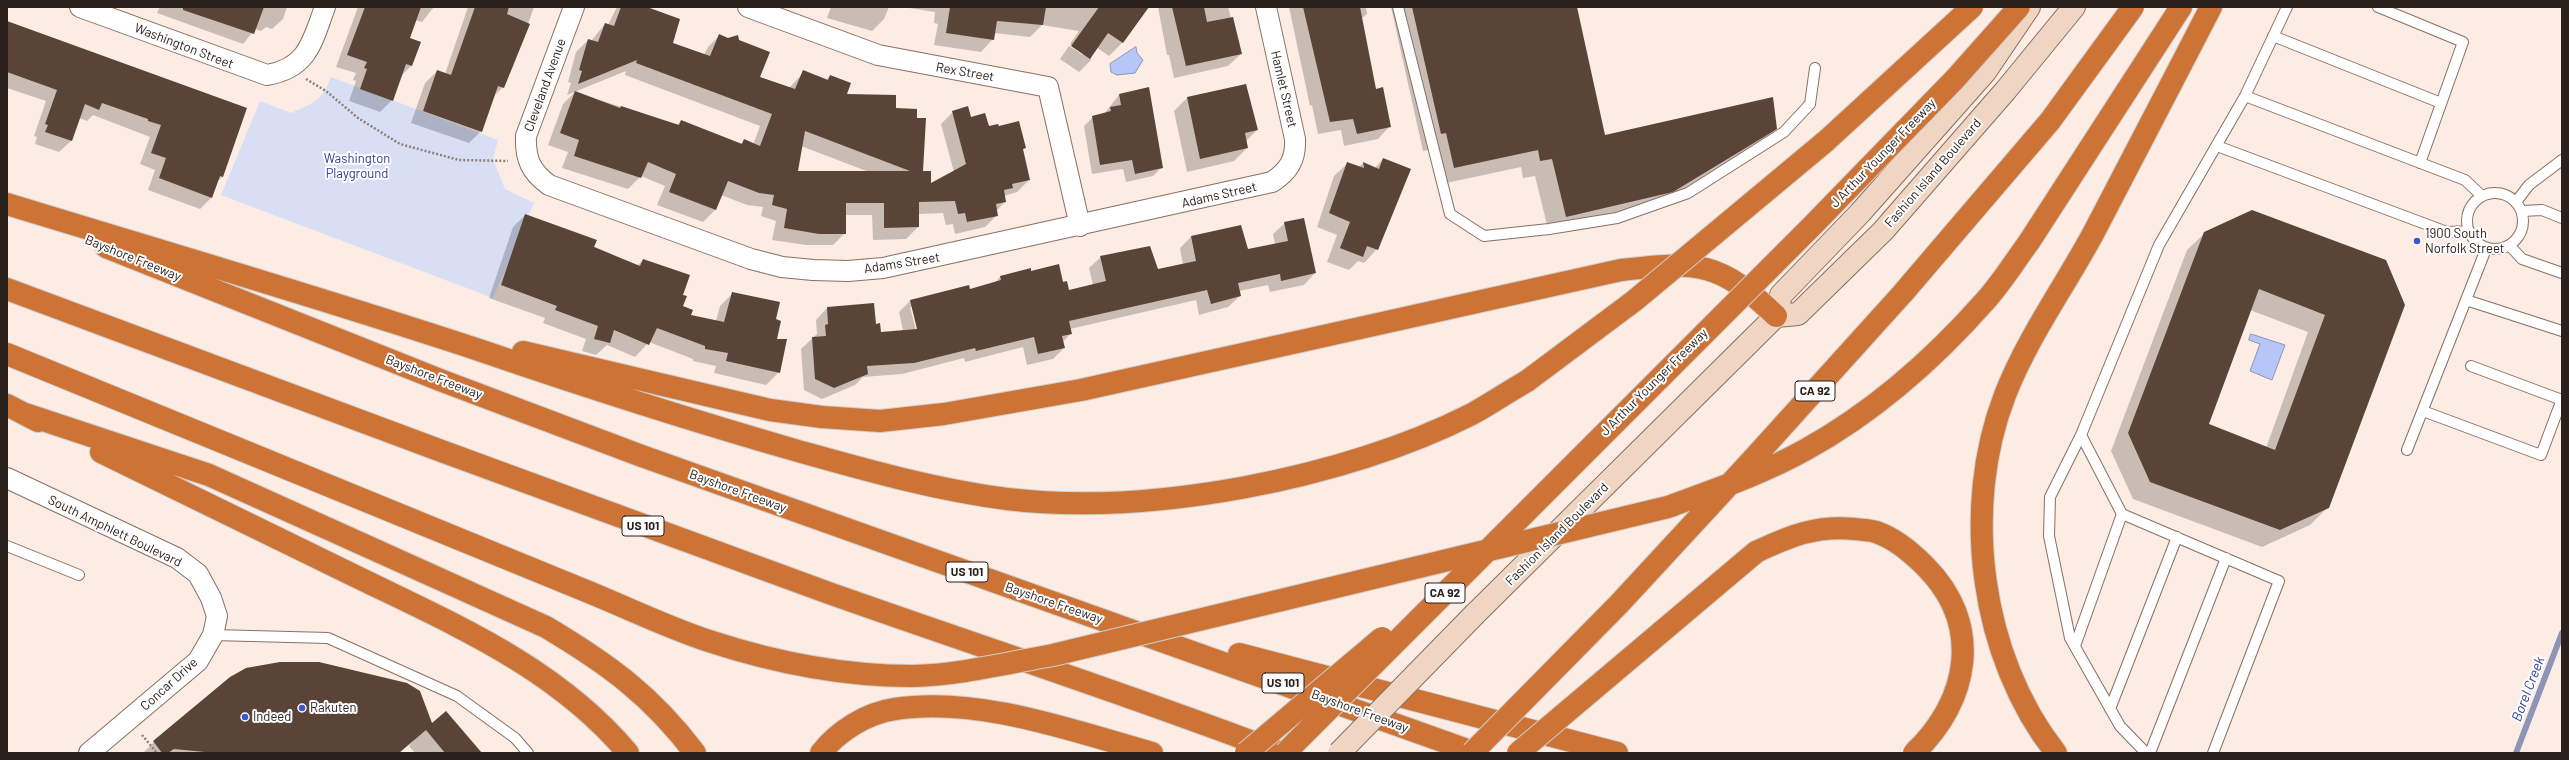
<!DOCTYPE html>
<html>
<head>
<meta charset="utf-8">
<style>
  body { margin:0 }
  #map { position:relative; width:2569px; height:760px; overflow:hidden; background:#fcece3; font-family:Barlow,sans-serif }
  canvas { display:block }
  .frame { position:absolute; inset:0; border:8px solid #2b211c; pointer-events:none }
</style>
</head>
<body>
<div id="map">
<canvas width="2569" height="760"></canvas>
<div class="frame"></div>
</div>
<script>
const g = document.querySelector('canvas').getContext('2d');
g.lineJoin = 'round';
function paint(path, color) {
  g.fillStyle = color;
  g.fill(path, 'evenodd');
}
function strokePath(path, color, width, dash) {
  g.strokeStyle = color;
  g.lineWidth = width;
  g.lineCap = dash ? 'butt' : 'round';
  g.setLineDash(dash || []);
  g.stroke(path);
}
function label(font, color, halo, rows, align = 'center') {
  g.font = font + ' Barlow,sans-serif';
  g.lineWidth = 4;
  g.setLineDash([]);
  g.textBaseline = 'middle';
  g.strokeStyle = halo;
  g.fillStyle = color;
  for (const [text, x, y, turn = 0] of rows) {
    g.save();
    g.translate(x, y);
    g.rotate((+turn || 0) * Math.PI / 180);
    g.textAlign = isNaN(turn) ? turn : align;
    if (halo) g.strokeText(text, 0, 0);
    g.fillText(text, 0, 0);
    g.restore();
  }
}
const green = new Path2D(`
  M331,77L498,140L493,159L505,189L534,203L493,298L221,195L260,101L291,113C312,104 323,100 331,77Z`);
const water = new Path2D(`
  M1136,47L1137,53L1143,60L1135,73L1117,75L1111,72L1110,64Z
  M2251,334L2285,345L2272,380L2250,371L2260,344L2249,340Z`);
const shadow = new Path2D(`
  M160,7H287L283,19L272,29L266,27L261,31L255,29L243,44L157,13Z
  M358,7H434L422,22L415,20L409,39L411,66L400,77L392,100L380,112L349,101L356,81L353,80L356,73L336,67Z
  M468,7H534L512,69L508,73L503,87L493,97L481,131L469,143L411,123L425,83L437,71L445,74Z
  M617,7H646L672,44L704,55L708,47L720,35L758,77L789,88L804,72L826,80L830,76L846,95L895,109L922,172L930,185L954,172L941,124L953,112L970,118L1025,148L1022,150L1029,180L1017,192L1004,196L1005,202L996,211L997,215L985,227L955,234L953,224L946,225L943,213L918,214V227L906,239L873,240L872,215H845V233L833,245H806L772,240L776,221L761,216L763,207L747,205L721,195L715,210L703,222L657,205L665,186L641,176L628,189L562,168L568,152L548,145L563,104L575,92L677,125L681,121L740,144L744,141L753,145L760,126L625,75L626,71L567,95L571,83L568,82L576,52L588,40L591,41L605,24L608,25ZM801,146L869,172H796Z
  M831,7H889L884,19L872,31L827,18Z
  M903,7H1140L1145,11L1122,43L1109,56L1093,45L1091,60L1079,72L1060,59L1069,46L1083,55V53L1070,44L1079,31L1042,25L1030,37L994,33L993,39L981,52L934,45L938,24L934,23L935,12Z
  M1158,7H1228L1241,54L1228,66L1174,78L1169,55H1167Z
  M1289,7H1366L1367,14L1361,19L1375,90L1390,126L1378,139L1344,146L1341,130L1318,134L1312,105L1310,106Z
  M1391,7H1576L1604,136L1776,129L1758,146L1654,209L1549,233L1535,176L1523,178L1521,167L1437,185L1429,150L1423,151Z
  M7,23L246,108L222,177L217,182L211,198L200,209L148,190L155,170L140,164L150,137L93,115L87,121L79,118L71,141L59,152L35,144L37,137L34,136L46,101L7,88Z
  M1148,89L1162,167L1153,176L1126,182L1123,169L1092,174L1084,126L1093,117L1104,114L1119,95Z
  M1187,98L1257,130L1246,141L1247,148L1234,161L1187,172L1174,111Z
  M1383,159L1377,249L1364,263L1358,261L1349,270L1327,262L1337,235L1317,227L1334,176L1348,163L1359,167L1363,163L1375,168Z
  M525,215L637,266L643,260L682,295V307L690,316L716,321L720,306L732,294L775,320L779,372L766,385L714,373L716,366L693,361V359L649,342L635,357L607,345L596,355L582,351L586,339L543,323L545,318L489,298L513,227Z
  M1285,223L1315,273L1304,285L1270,292L1268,285L1239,291L1240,296L1228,307L1199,315L1196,300L1070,329L1071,333L1063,342L1064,348L1053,359L1027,365L1023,347L965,362L964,358L902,374L863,377L855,385L822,399L804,390L801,349L817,334L816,320L827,308L875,325L880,333L903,331L899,312L910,301L968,286L969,290L994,284L1001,276L1031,272L1062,283L1068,291L1093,285L1089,268L1101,257L1157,270L1183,265L1180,248L1191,237L1240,226L1248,250L1275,244L1273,234ZM910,307H912L919,334H917Z
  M2205,233L2385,260L2328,507L2310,525L2262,547L2133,499L2111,451L2187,250ZM2250,310L2308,332L2266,448L2207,425Z
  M432,725L480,753H415L409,746L416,737L398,753H143L154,742Z`);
const stream = new Path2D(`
  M2516,753L2562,633`);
const building = new Path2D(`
  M183,7H264L254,34L183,10Z
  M365,7H421L410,38L421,42L412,66L406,64L393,101L360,89L367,69L364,68L367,62L347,55Z
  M475,7H509L507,14L530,24L504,88L498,86L482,132L423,111L437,70L451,75Z
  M621,7H647L680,19L673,43L710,56L719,34L728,38L738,35L739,40L770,52L760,77L795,89L803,70L828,80L830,75L851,83L847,94L896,95V108L917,109V118H926L923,171H931V183L966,164L952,111L968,106L971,117L985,113L989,126L998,124L999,126L1019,121L1026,148L1023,149L1030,180L1012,184L1013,188L1004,190L1006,202L996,204L998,216L967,222L965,213L958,214L955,201L919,202V227L884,228V203H846V234H819L784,228L787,209L772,205L774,195L759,193L728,181L716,210L669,192L676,174L648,162L641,178L574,156L579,140L560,133L575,91L620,108L621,106L679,125L681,120L742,144L744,139L760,146L772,114L636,63L637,60L578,84L582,71L579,70L588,39L598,42L605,23L614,26ZM805,131L910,171H798Z
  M950,7H1046L1043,25L997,21L994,40L946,33Z
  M1099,7H1149L1123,43L1108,33L1090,59L1071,46Z
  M1172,7H1204L1207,22L1233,17L1242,54L1186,66Z
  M1303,7H1360L1376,89L1383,87L1391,127L1357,134L1353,119L1330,122Z
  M1412,7H1577L1605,135L1773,97L1777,129L1673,192L1566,217L1552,159L1540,161L1538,150L1454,168L1446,133L1441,134Z
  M7,21L247,108L223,177L220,176L212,198L159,178L166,158L151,153L161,125L148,121V119L102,103L99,110L85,104L72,141L45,132L48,125L45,124L57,90L7,72Z
  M1246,84L1258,130L1245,133L1248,148L1200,159L1187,97Z
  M1149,87L1163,168L1135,174L1132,160L1100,165L1092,116L1111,111L1110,107L1121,105L1119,94Z
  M1383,158L1411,169L1378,250L1367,246L1363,257L1340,248L1350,222L1329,213L1347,162L1364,168L1363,162L1379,169Z
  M2252,210L2386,260L2405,305L2329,508L2280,530L2150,482L2128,433L2204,232ZM2259,289L2325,315L2275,450L2209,424Z
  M525,214L597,240L594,247L640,266L643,259L690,275L683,295L687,296L683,306L693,310L691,315L724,322L732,292L780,302L776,319L781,321L777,339H787L780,373L726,361L728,353L705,349V346L657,328L649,345L614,330L610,343L594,339L598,326L555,310L557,306L501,285Z
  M1304,218L1316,273L1281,281L1280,274L1238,283L1241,296L1211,304L1207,290L1069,321L1072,334L1062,336L1065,348L1038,354L1034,337L976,351L975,348L914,363L867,366L868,374L834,388L815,379L812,337L826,336L825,325L828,324L827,307L874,303L876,324L880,323L881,332L917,329L910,300L969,285L970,289L1001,280L1000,276L1031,268V271L1059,264L1063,282L1067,281L1069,290L1106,281L1100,256L1150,246L1158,269L1196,261L1191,236L1241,225L1248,249L1288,241L1284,222Z
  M280,662H319L407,683L420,691L432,723L446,711L482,753H445L426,730L399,753H215L174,749L168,753H162L153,741L230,677L246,668Z`);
const path = new Path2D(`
  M306,79L326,91L358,118L400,144L459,160L508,161
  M142,735L157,753`);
const lane = new Path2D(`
  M1398,7L1450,214L1484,236L1549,229L1617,218L1688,193L1784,132L1810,104L1815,68
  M2378,7L2463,42L2420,163
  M2273,36L2441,103
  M2245,96L2465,180L2482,196
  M2217,146L2447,232L2468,231
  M2467 221a28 28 0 1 1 56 0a28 28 0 1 1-56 0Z
  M2516,202L2529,185L2562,160
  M2522,211L2542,210L2562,218
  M2510,246L2522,259L2562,273
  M2466,300L2562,331
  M2471,366L2562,400
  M2423,411L2541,455L2562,399
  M2081,435L2122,514L2279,581L2213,753
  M2407,450L2486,249
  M7,546L79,575
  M213,635L328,638L457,696L515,738L528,753
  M2075,646L2122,514
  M2110,709L2177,537
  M2146,753L2120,726L2070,638L2049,536L2050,497L2081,435L2159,245L2245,96L2287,7
  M2150,753L2226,558`);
const street = new Path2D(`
  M80,7L267,75C308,68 312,42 325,7
  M574,7L526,136C525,159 531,172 549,185L751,259L782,267L813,270L848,271L883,268L1272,182C1289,171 1296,159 1295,139L1266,7
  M748,7L878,55L1048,87L1080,226
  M7,478L177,558L198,574L211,598L217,616L213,635L198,661L89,753`);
const secondary = new Path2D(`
  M1776,316L1798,314L1883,231L2006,90L2074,7
  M1475,614L1776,316L1781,295L1860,213L1985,72L2029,7`);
const highway = new Path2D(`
  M7,204C164,252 322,298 479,350C584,386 690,420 798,451C866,470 936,490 1007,499C1150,516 1344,479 1472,414C1490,404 1508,392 1527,381
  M2029,242L2181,7
  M106,247L440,380L639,455L1476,753
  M7,289C280,391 552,493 826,592C978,646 1131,695 1282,753
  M523,352L770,410L822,417L880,421L944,414L1081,390L1621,270C1698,261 1719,261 1776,316
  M7,354L591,593
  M7,405L38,421
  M25,414L209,475L546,627C608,664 651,695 695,753
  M101,452C186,493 270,535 355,576C453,624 556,667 628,753
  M1239,654L1617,753
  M821,753C838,731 867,713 895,709C978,696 1073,731 1152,753
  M2056,753C1980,657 1961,508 2005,395C2027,338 2065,286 2094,232C2133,158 2172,82 2211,7`);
const secondaryBridge = new Path2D(`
  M1339,753L1475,614`);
const highwayBridge = new Path2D(`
  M1527,381L1634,301L1826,141L1972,7
  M591,593C630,609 669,628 709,641C773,662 844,676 912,676C959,675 1007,663 1053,655L1668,507C1714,490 1762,474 1805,450C1874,412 1934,359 1986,300C2002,282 2015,261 2029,242
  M1246,753L1382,638
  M1285,753L1810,228L1955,79L2019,7
  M1472,753L1619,604L1753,459L1903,293L2050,121L2133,7
  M1518,753L1756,552C1790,536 1816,525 1855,529C1861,530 1870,530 1876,532C1894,538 1912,553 1925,566C1983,624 1970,700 1914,753`);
const markers = [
  [2417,241,4,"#4055c8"],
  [302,708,4,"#4055c8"],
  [245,717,4,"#4055c8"]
];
const shields = [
  [1815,391,40],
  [643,526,42],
  [967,572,42],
  [1445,593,40],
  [1283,683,42]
];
const shieldNames = [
  ["CA 92",1815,391],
  ["US 101",643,526],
  ["US 101",967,572],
  ["CA 92",1445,593],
  ["US 101",1283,683]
];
const streetNames = [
  ["Washington Street",184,46,21],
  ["Rex Street",965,72,10],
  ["Cleveland Avenue",545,85,-70],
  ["Hamlet Street",1284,89,77],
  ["J Arthur Younger Freeway",1883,153,-46],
  ["Fashion Island Boulevard",1933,173,-49],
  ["Adams Street",1219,195,-13],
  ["Bayshore Freeway",133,258,22],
  ["Adams Street",902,263,-9],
  ["Bayshore Freeway",434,377,21],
  ["J Arthur Younger Freeway",1654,382,-45],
  ["Bayshore Freeway",738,491,20],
  ["South Amphlett Boulevard",115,531,26],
  ["Fashion Island Boulevard",1557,534,-45],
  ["Bayshore Freeway",1054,603,19],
  ["Concar Drive",169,684,-42],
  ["Bayshore Freeway",1360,711,20]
];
const parkNames = [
  ["Washington",357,159],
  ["Playground",357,174]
];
const poiNames = [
  ["1900 South",2425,234],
  ["Norfolk Street",2425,249],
  ["Rakuten",310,708],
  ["Indeed",253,717]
];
const waterNames = [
  ["Borel Creek",2528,689,-69]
];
paint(green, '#d8dff5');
paint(water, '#b6c6f9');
strokePath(water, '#8c94b7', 1);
paint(shadow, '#0003');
strokePath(stream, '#8c94b7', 6);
paint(building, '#594437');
strokePath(lane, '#877063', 12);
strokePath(street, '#877063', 22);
strokePath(secondary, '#877063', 24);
strokePath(highway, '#d0cecd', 24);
strokePath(path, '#8c7f78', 2.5, [2, 2]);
strokePath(lane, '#fff', 10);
strokePath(street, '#fff', 20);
strokePath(secondary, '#f0d5c2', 22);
strokePath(highway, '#cd7335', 22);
strokePath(secondaryBridge, '#877063', 24, []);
strokePath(highwayBridge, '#d0cecd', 24, []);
strokePath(secondaryBridge, '#f0d5c2', 22);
strokePath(highwayBridge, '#cd7335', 22);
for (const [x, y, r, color] of markers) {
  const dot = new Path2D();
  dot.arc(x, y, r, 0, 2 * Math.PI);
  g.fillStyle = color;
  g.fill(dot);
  strokePath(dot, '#fdfdfd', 1.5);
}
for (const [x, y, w] of shields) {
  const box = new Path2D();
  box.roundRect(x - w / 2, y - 10, w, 20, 3);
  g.fillStyle = '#fdfdfd';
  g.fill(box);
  strokePath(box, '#2b211c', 1);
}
label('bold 12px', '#2b211c', null, shieldNames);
label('13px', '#2b211c', '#fdfdfd', streetNames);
label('13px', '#3142a0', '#fdfdfd', parkNames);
label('13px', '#2b211c', '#fdfdfd', poiNames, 'left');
label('italic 14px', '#3546a5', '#fdfdfd', waterNames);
</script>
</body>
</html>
